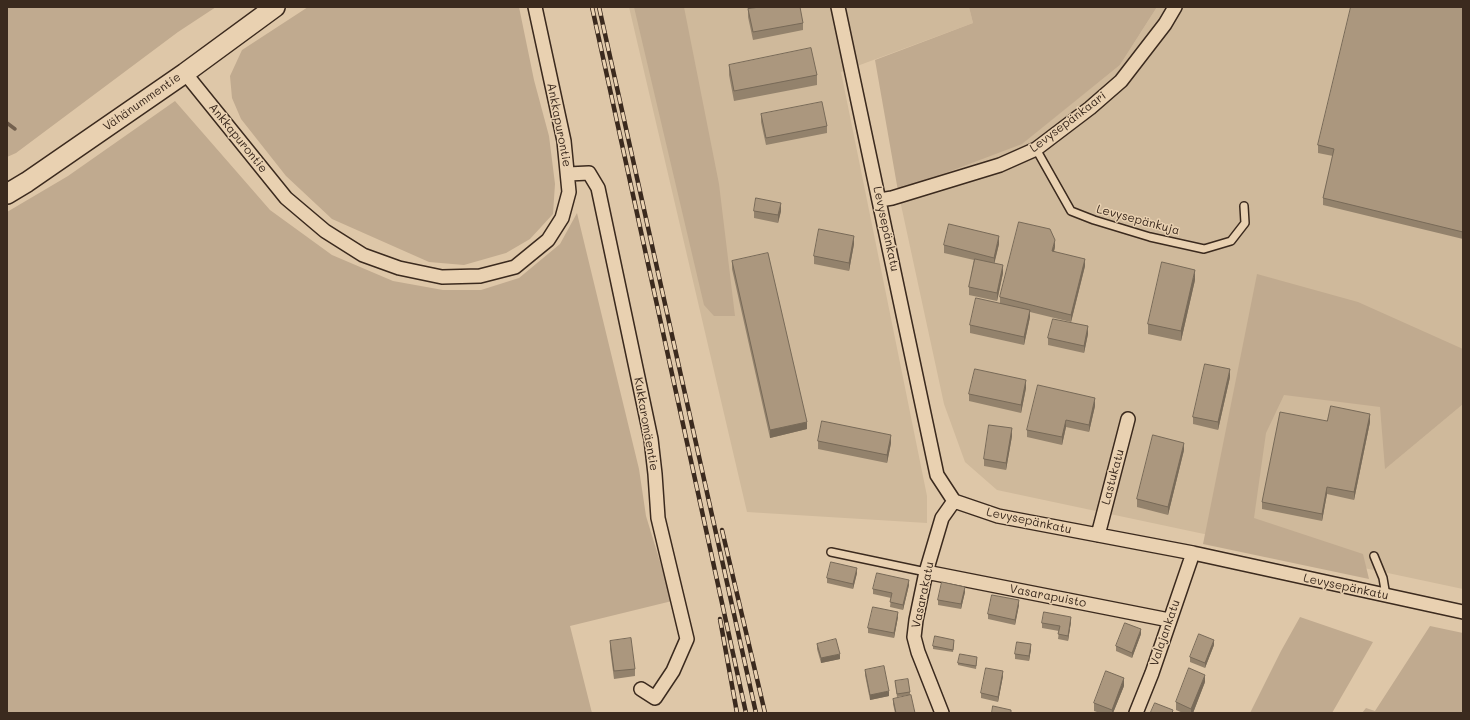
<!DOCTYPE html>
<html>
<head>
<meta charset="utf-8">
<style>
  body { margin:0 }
  #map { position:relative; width:1470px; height:720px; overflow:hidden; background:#dec7a8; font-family:Mali,sans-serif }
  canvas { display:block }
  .frame { position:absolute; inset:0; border:8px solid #3b2a1e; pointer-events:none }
</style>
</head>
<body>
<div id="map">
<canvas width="1470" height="720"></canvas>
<div class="frame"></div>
</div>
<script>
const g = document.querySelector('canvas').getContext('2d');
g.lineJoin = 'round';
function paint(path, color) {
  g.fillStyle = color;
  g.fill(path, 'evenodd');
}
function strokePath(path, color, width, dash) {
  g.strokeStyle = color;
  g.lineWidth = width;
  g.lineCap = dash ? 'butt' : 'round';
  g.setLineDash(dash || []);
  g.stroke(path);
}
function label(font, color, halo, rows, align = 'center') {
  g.font = font + ' Mali,sans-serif';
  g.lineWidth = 3;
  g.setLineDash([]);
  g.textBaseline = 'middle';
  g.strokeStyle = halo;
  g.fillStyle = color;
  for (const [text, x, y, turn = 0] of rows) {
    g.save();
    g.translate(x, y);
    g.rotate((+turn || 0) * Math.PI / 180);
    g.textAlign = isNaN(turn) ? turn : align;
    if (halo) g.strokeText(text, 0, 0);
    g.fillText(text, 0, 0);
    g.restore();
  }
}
const built = new Path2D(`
  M629,7H969L973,23L841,72L927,496V523L747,512Z
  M1157,7H1463V589L997,490L965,462L944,404L898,191L1022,143L1120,65Z`);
const green = new Path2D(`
  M7,7H216L178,32L16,153L7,157Z
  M308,7H519L534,80L549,136L555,184L553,214L530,239L506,253L464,265L429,262L332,219L286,176L241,119L232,98L230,76L242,50Z
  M634,7H684L719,184L735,316H714L704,305Z
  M969,7H1157L1120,65L1022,144L898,191L875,60L973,23Z
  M175,101L270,210L332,255L393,281L443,290H481L519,278L560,244L577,213L639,469L646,516L672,601L570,626L592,713H7V212L68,176Z
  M1257,274L1358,302L1463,349V404L1385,469L1380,407L1284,395L1266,433L1254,518L1363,554L1369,579L1203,544Z
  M1300,617L1373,642L1332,713H1250L1281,651Z
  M1430,626L1463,633V713H1362L1366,708L1375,711Z`);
const stream = new Path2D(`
  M7,123L15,129`);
const service = new Path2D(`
  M1036,149L1071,211L1094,220L1150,237L1204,249L1231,241L1245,223L1244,206
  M831,552L926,572
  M1374,556L1383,578L1386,596`);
const minor = new Path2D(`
  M838,7L937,475L954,501L998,516L1193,553L1463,612
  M185,73L286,198L325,231L363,255L399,268L442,277L480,276L515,267L548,240L562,218L569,192L564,141L535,7
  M568,174L589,173L598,188L651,439L655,474L658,518L687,639L673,671L655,698L641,689
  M880,200L892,198L1000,165L1036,149L1090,108L1121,81L1165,24L1175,7
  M1098,535L1128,419
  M926,572L1169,620
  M942,713L918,652L914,637L916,620L926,572L942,518L954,501
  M1136,713L1152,673L1193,553`);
const secondary = new Path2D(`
  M7,194L27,182L185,73L275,7`);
const rail = new Path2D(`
  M592,7L746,713
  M599,7L756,713
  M722,530L765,713
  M720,619L737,713`);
const wall = new Path2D(`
  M1463,7V239L1323,205V198L1333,156L1318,153V145Z
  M748,9L803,23V30L753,40L748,17Z
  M729,65L817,75V85L734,101L729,75Z
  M761,114L827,126V133L766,145L761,122Z
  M754,211H781L778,223L754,218Z
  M854,244L849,271L814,264V256Z
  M999,244L994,263L1003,273L997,301L969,295V287L974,260L944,253V245Z
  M1055,247L1054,251L1085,266L1071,322L1030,312V317L1024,345L970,333V325L1000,303V297Z
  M732,261L807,429L770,438L732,269Z
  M1195,280L1181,341L1148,334V324Z
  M1088,334L1084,353L1048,345V338Z
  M1230,377L1218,430L1193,424V417Z
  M1026,388L1021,413L969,401V394Z
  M1095,406L1089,432L1066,427L1062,445L1027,437V430Z
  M1327,421L1370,422L1354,500L1327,494L1322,521L1262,509V502Z
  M1012,436L1006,470L984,466V459Z
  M818,441L891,443L887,463L818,449Z
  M1184,450L1168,515L1137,507V499Z
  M857,573L853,589L827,583V578Z
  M909,585L903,610L890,607L891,598L873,594V589Z
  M965,592L961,609L938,605V600Z
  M1019,605L1015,625L988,619V614Z
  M898,617L894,638L868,633V628Z
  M1071,622L1068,641L1058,639L1059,631L1042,628V623Z
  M1141,634L1132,658L1116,651V646Z
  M610,641L635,669V676L614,679L610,649Z
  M954,643L953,652L933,649V646Z
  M817,644L840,659L821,663L817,649Z
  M1214,645L1205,668L1190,662V657Z
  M1031,649L1029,661L1015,659V654Z
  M977,660L976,669L958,665V663Z
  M865,670L889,696L870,700L865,675Z
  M1003,676L998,702L981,698V693Z
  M895,681L910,692V695L897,697Z
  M1205,682L1193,713H1183L1176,710V702Z
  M1124,686L1113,713H1100L1094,711V703Z
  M893,699L915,713H895L893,704Z`);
const shadedWall = new Path2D(`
  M781,203V211L778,223V215Z
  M854,236V244L849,271V263Z
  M999,236V244L994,265V258Z
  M1055,240V247L1052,259V251Z
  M1085,259V266L1071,322V315Z
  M1003,265V273L997,301V293Z
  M1195,270V280L1181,341V331Z
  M1030,310V317L1024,345V337Z
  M1088,326V334L1084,353V346Z
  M1230,369V377L1218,430V422Z
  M1026,380V388L1021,413V405Z
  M1095,398V406L1089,432V425Z
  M1370,414V422L1354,500V492Z
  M1066,420V427L1062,445V437Z
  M807,422V429L770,438V430Z
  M1012,428V436L1006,470V463Z
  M891,435V443L887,463V455Z
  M1184,443V450L1168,515V507Z
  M1327,487V494L1322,521V514Z
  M857,568V573L853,589V584Z
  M909,580V585L903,610V605Z
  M965,587V592L961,609V604Z
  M1019,600V605L1015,625V620Z
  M898,612V617L894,638V633Z
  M1071,617V622L1068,641V636Z
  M1141,629V634L1132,658V653Z
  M1214,640V645L1205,668V663Z
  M1031,644V649L1029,661V656Z
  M840,654V659L821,663V658Z
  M1003,671V676L998,702V697Z
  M1205,675V682L1193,713H1191V709Z
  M1124,678V686L1113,713H1112V710Z
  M889,691V696L870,700V695Z`);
const building = new Path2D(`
  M760,7H800L803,23L753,32L748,9Z
  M1351,7H1463V232L1323,198L1334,149L1318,145Z
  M811,48L817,75L734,91L729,65Z
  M822,102L827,126L766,138L761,114Z
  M756,198L781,203L778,215L754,211Z
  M1019,222L1050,229L1055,240L1052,251L1085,259L1071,315L1000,297Z
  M949,224L999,236L994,258L944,245Z
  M819,229L854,236L849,263L814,256Z
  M768,253L807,422L770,430L732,261Z
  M975,259L1003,265L997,293L969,287Z
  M1162,262L1195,270L1181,331L1148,324Z
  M976,298L1030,310L1024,337L970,325Z
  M1053,319L1088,326L1084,346L1048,338Z
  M1205,364L1230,369L1218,422L1193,417Z
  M975,369L1026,380L1021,405L969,394Z
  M1038,385L1095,398L1089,425L1066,420L1062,437L1027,430Z
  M1331,406L1370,414L1354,492L1327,487L1322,514L1262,502L1280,412L1327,421Z
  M822,421L891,435L887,455L818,441Z
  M989,425L1012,428L1006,463L984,459Z
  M1153,435L1184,443L1168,507L1137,499Z
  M831,562L857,568L853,584L827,578Z
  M877,573L909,580L903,605L890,602L892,593L873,589Z
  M942,582L965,587L961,604L938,600Z
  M992,595L1019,600L1015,620L988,614Z
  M873,607L898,612L894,633L868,628Z
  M1044,612L1071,617L1068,636L1058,634L1060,626L1042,623Z
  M1125,623L1141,629L1132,653L1116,646Z
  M1199,634L1214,640L1205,663L1190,657Z
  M935,636L954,640L953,650L933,646Z
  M631,638L635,669L614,671L610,641Z
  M836,639L840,654L821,658L817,644Z
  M1017,642L1031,644L1029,656L1015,654Z
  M960,654L977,657L976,666L958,663Z
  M884,666L889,691L870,695L865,670Z
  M986,668L1003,671L998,697L981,693Z
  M1189,668L1205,675L1191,709L1176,702Z
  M1106,671L1124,678L1112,710L1094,703Z
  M908,679L910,692L897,694L895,681Z
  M911,695L915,713H896L893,699Z
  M1155,703L1173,710L1172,713H1153L1151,712Z
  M993,706L1011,710V713H992Z`);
const streetNames = [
  ["Vähänummentie",142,102,-35],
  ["Levysepänkaari",1068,122,-37],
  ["Ankkapurontie",559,125,79],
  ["Ankkapurontie",238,138,51],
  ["Levysepänkuja",1138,220,15],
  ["Levysepänkatu",886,229,78],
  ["Kukkaromäentie",646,424,80],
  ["Lastukatu",1113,477,-75],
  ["Levysepänkatu",1029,521,12],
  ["Levysepänkatu",1346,587,12],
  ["Vasarakatu",923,595,-78],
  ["Vasarapuisto",1048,596,11],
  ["Valajankatu",1165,633,-71]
];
paint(built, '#cfb99b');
paint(green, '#c0aa8f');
strokePath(stream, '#73604e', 3.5);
strokePath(service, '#3b2a1e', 10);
strokePath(minor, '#3b2a1e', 16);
strokePath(secondary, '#3b2a1e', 22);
strokePath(service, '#e9d1b1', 7);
strokePath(minor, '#e9d1b1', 13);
strokePath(secondary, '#e9d1b1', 19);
strokePath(rail, '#3b2a1e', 4.5);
strokePath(rail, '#e9d1b1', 3, [9]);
paint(wall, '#93826c');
paint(shadedWall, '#786a58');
paint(building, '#ab977e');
strokePath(building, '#786a58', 1);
label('12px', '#3b2a1e', '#e9d1b1', streetNames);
</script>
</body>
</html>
